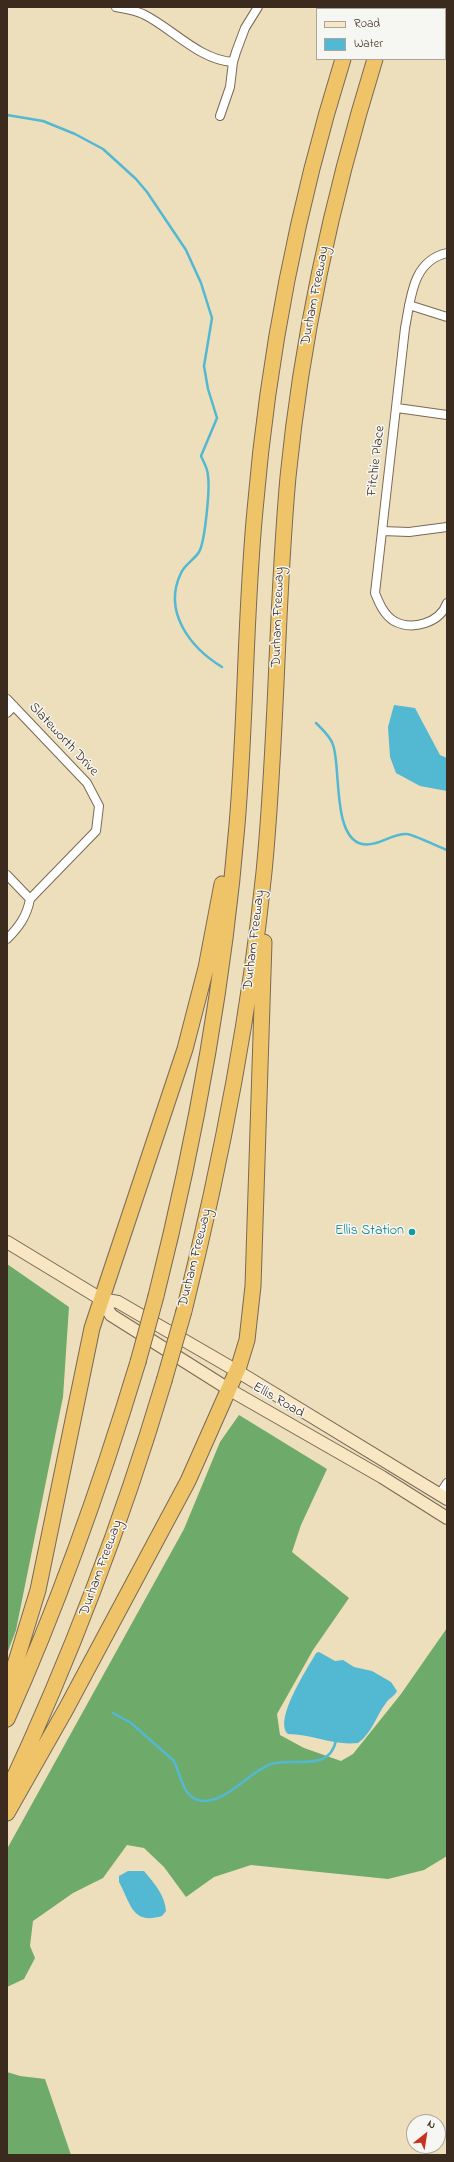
<!DOCTYPE html>
<html>
<head>
<meta charset="utf-8">
<style>
  body { margin:0 }
  #map { position:relative; width:454px; height:2162px; overflow:hidden; background:#eddebc; font-family:"Indie Flower",sans-serif }
  canvas { display:block }
  .frame { position:absolute; inset:0; border:8px solid #3b2a1e; pointer-events:none }
  .legend { position:absolute; left:316px; top:8px; width:130px; height:52px; box-sizing:border-box; background:#f6f6f2; border:1px solid #aba49d; margin:0; padding:5px 7px; list-style:none; font-size:12px; color:#3b2a1e }
  .legend li { display:flex; align-items:center; gap:8px; height:20px }
  .legend b { width:20px; border:1px solid #aba49d }
  .north { position:absolute; left:406px; top:2114px; width:40px; height:40px; box-sizing:border-box; background:#f6f6f2; border:1px solid #aba49d; border-radius:50%; rotate:30deg; font-size:11px; font-weight:700; line-height:16px; text-align:center; color:#3b2a1e }
  .north::after { content:''; display:block; margin:auto; width:14px; height:18px; background:#c8321e; clip-path:polygon(50% 0,100% 100%,50% 72%,0 100%) }
</style>
</head>
<body>
<div id="map">
<canvas width="454" height="2162"></canvas>
<div class="frame"></div>
<ul class="legend">
<li><b style="height:5px;background:#f9e7c3"></b>Road</li>
<li><b style="height:11px;background:#53b8d1"></b>Water</li>
</ul>
<div class="north">N</div>
</div>
<script>
const g = document.querySelector('canvas').getContext('2d');
g.lineJoin = 'round';
function paint(path, color) {
  g.fillStyle = color;
  g.fill(path, 'evenodd');
}
function strokePath(path, color, width, dash) {
  g.strokeStyle = color;
  g.lineWidth = width;
  g.lineCap = dash ? 'butt' : 'round';
  g.setLineDash(dash || []);
  g.stroke(path);
}
function label(font, color, halo, rows, align = 'center') {
  g.font = font + ' "Indie Flower",sans-serif';
  g.lineWidth = 3;
  g.setLineDash([]);
  g.textBaseline = 'middle';
  g.strokeStyle = halo;
  g.fillStyle = color;
  for (const [text, x, y, turn = 0] of rows) {
    g.save();
    g.translate(x, y);
    g.rotate((+turn || 0) * Math.PI / 180);
    g.textAlign = isNaN(turn) ? turn : align;
    if (halo) g.strokeText(text, 0, 0);
    g.fillText(text, 0, 0);
    g.restore();
  }
}
const forest = new Path2D(`
  M7,1264L69,1307L63,1397L16,1630L7,1654Z
  M239,1415L327,1469L301,1525L292,1552L349,1598L313,1650L277,1714L280,1735L304,1748L341,1761L353,1754L401,1694L447,1628V1856L424,1870L388,1879L251,1865L214,1877L186,1897L164,1867L144,1848L127,1845L103,1878L73,1893L33,1921L30,1946L35,1958L24,1979L7,1987V1849L184,1529L220,1442Z
  M7,2072L20,2076L45,2079L71,2155H7Z`);
const water = new Path2D(`
  M394,705L415,708L440,755L447,758V791L420,786L396,773L390,757L388,727Z
  M319,1652L335,1661L343,1660L354,1667L372,1671L391,1682L397,1691C394,1697 389,1698 386,1703C376,1716 372,1733 358,1743C334,1746 312,1734 288,1734C273,1720 308,1668 316,1653Z
  M128,1871H144C154,1883 165,1895 166,1911L162,1916C132,1925 131,1904 119,1882V1876Z`);
const stream = new Path2D(`
  M7,115L43,121L75,134L103,149L136,179L147,192L186,250L201,283L212,318L204,366L208,389L217,418L201,456C204,463 208,469 208,476C210,489 205,542 199,552C194,560 185,564 181,573C162,612 191,648 222,667
  M316,723C322,729 331,737 333,745C341,765 332,838 362,844C378,847 392,833 407,834C412,834 439,847 447,850
  M113,1713L131,1723L173,1760C181,1772 181,1795 198,1800C223,1807 248,1772 271,1764C293,1757 330,1773 336,1740`);
const street = new Path2D(`
  M116,7C125,9 134,10 143,14C172,28 199,60 233,62
  M220,116L230,87L233,62L236,52L245,28L258,7
  M447,253C412,261 411,298 405,328L375,593C379,603 384,615 394,621C412,631 440,623 447,603
  M409,305L447,317
  M397,408L447,415
  M382,531L409,532L447,527
  M7,699L87,783L99,806L96,831L30,899
  M7,713L14,706
  M7,875L30,899
  M7,939C19,927 27,916 30,899
  M439,1495L447,1483`);
const secondary = new Path2D(`
  M7,1242L101,1299L118,1302L237,1371L447,1499
  M101,1299L111,1315L230,1390L382,1477L447,1518`);
const highway = new Path2D(`
  M359,9V7
  M391,9L392,7
  M156,1296C195,1141 224,984 237,825C246,720 245,615 255,510C268,357 297,206 343,59
  M184,1311C220,1167 249,1021 264,872C277,741 276,609 288,477C302,335 333,195 375,59
  M7,1691L38,1590L92,1328L185,1049L206,968L222,884
  M7,1719C59,1603 101,1484 138,1362
  M7,1793C70,1659 122,1522 164,1381
  M7,1813L66,1709L188,1481L239,1366L247,1340L253,1286L264,942`);
const highwayBridge = new Path2D(`
  M138,1362L156,1296
  M164,1381L184,1311`);
const markers = [
  [412,1232,4,"#0f9aa8"]
];
const streetNames = [
  ["Durham Freeway",316,296,-79],
  ["Fitchie Place",377,461,-83],
  ["Durham Freeway",279,617,-88],
  ["Slateworth Drive",63,740,47],
  ["Durham Freeway",255,940,-83],
  ["Durham Freeway",196,1258,-76],
  ["Ellis Road",278,1401,30],
  ["Durham Freeway",102,1568,-70]
];
const cultureNames = [
  ["Ellis Station",404,1232]
];
paint(forest, '#6eaa69');
paint(water, '#53b8d1');
strokePath(stream, '#53b8d1', 2.5);
strokePath(street, '#796955', 10);
strokePath(secondary, '#796955', 14);
strokePath(highway, '#796955', 17);
strokePath(street, '#fff', 8);
strokePath(secondary, '#f9e7c3', 12);
strokePath(highway, '#efc469', 15);
strokePath(highwayBridge, '#796955', 17, []);
strokePath(highwayBridge, '#efc469', 15);
for (const [x, y, r, color] of markers) {
  const dot = new Path2D();
  dot.arc(x, y, r, 0, 2 * Math.PI);
  g.fillStyle = color;
  g.fill(dot);
  strokePath(dot, '#f6f6f2', 1.5);
}
label('14px', '#3b2a1e', '#f6f6f2', streetNames);
label('14px', '#0d838f', '#f6f6f2', cultureNames, 'right');
</script>
</body>
</html>
